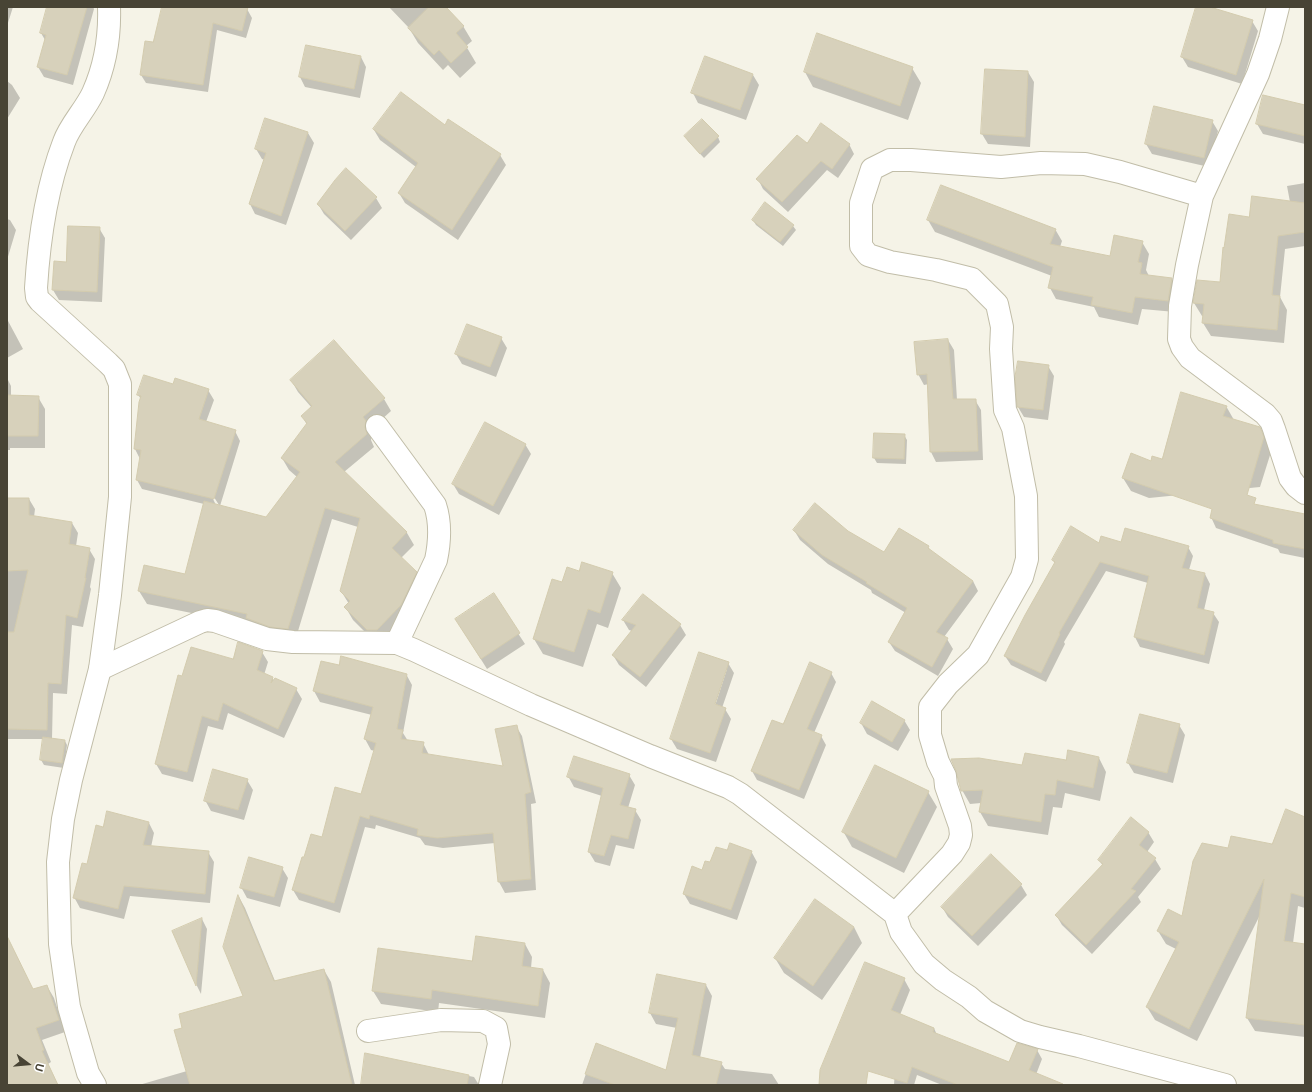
<!DOCTYPE html>
<html>
<head>
<meta charset="utf-8">
<style>
  body { margin:0 }
  #map { position:relative; width:1312px; height:1092px; overflow:hidden; background:#f5f3e7; font-family:"Public Sans",sans-serif }
  canvas { display:block }
  .frame { position:absolute; inset:0; border:8px solid #484435; pointer-events:none }
  .north { position:absolute; left:8px; top:1044px; width:40px; height:40px; -webkit-text-stroke:3px #fff; paint-order:stroke; rotate:106deg; font-size:11px; font-weight:700; line-height:16px; text-align:center; color:#484435 }
  .north::after { content:''; display:block; margin:auto; width:14px; height:18px; background:#484435; clip-path:polygon(50% 0,100% 100%,50% 72%,0 100%) }
</style>
</head>
<body>
<div id="map">
<canvas width="1312" height="1092"></canvas>
<div class="frame"></div>
<div class="north">U</div>
</div>
<script>
const g = document.querySelector('canvas').getContext('2d');
g.lineJoin = 'round';
function paint(path, color) {
  g.fillStyle = color;
  g.fill(path, 'evenodd');
}
function strokePath(path, color, width, dash) {
  g.strokeStyle = color;
  g.lineWidth = width;
  g.lineCap = dash ? 'butt' : 'round';
  g.setLineDash(dash || []);
  g.stroke(path);
}
const shadow = new Path2D(`
  M7,7H13L7,26Z
  M48,7H93L94,9L73,85L44,77L38,67L45,40L41,33Z
  M163,7H239L247,9L252,18L246,38L217,30L208,92L146,83L141,75L154,43Z
  M389,7H445L463,26L472,41L466,46L476,63L460,78L448,65L443,70L418,43L409,28Z
  M1197,7H1206L1252,21L1258,31L1242,84L1188,67L1182,57Z
  M306,46L361,57L366,67L360,98L305,87L300,77Z
  M705,58L753,75L759,85L746,120L698,103L693,93Z
  M912,68L921,83L908,120L813,87L805,72Z
  M1028,72L1034,82L1030,147L988,144L982,134Z
  M7,81L12,85L20,98L7,119Z
  M1305,106V144L1263,134L1257,124Z
  M1212,121L1218,131L1209,167L1152,154L1146,144Z
  M445,127L500,155L506,165L458,240L405,203L399,193L416,167L380,140L374,130Z
  M308,133L314,143L286,225L255,214L250,204L265,160L262,159L256,149Z
  M685,136L718,137L720,142L704,158L688,141Z
  M808,144H849L854,154L838,178L827,170L788,212L763,189L758,179Z
  M346,169L376,198L382,208L351,240L324,214L318,204Z
  M1305,183V246L1285,249L1280,297L1287,310L1284,343L1211,336L1203,323L1204,316H1202L1194,303L1221,283L1250,218L1290,202L1287,186Z
  M7,219L10,220L16,230L7,260Z
  M753,220L793,226L796,230L783,246L756,225Z
  M928,220L1055,229L1062,241L1060,247L1111,257L1142,242L1149,254L1146,270L1149,276L1172,279L1178,290L1175,312L1142,309L1138,325L1099,317L1094,307L1056,299L1050,288L1052,276L935,232Z
  M99,228L105,238L102,302L59,300L53,290L54,273L67,266Z
  M7,319L23,349L7,358Z
  M501,338L507,348L496,377L462,364L456,354Z
  M948,340L954,350L957,400H975L981,410L983,460L936,462L931,452L929,384L924,385L918,374Z
  M334,341L384,399L391,411L370,430L372,434L371,440L374,447L344,472L407,533L414,545L401,558L416,572L423,585L384,642H375L353,620L346,608L349,604L341,591L358,527L332,519L295,641L251,625L147,604L139,591L186,575L204,504L142,489L137,480L140,459L135,449L141,399L138,395L174,385L208,390L214,400L206,422L235,431L240,441L220,506L266,518L297,477L289,470L282,458L307,425L302,416L312,408L298,392L291,380ZM212,494L219,505H216L211,495Z
  M1048,366L1054,376L1048,420L1024,417L1018,407Z
  M7,378L11,386V396L38,397L45,409V448H10V450H7Z
  M1226,406L1234,420L1259,428L1267,441L1271,452L1260,487L1149,498L1131,491L1123,478L1151,462L1162,461Z
  M875,434L904,435L907,440L906,464L877,463L874,458Z
  M525,444L531,454L499,515L459,494L453,484Z
  M7,499H29L35,509L34,517L72,523L78,533L76,546L89,549L95,559L90,587L91,589L83,627L72,625L67,694L53,693L52,739L65,741L67,745L64,768L44,765L41,760L44,739H7Z
  M1305,515V558L1280,553L1278,549L1216,528L1211,517Z
  M794,530L848,532L885,554L928,547L931,551L973,581L978,591L944,637L947,639L953,649L938,676L895,651L889,642L906,613L872,593L871,590L828,564L800,540Z
  M1100,544L1188,547L1193,556L1189,570L1205,574L1210,584L1204,610L1213,613L1219,622L1209,664L1140,647L1135,637L1148,583L1106,571L1064,642L1065,644L1046,682L1011,665L1005,656L1055,564L1053,560Z
  M580,572L612,573L621,588L608,628L597,624L583,667L543,654L534,639L563,583Z
  M493,595L525,644L487,669L462,629Z
  M623,620L680,625L686,635L646,687L619,665L613,655L632,631L629,630Z
  M262,652L268,662L264,675L272,678L274,681L296,689L302,699L284,738L228,713L223,730L208,726L193,782L162,774L156,764L183,678Z
  M322,662L339,666L406,674L412,685L403,733L408,741L423,743L429,755L504,767L516,726L522,736L536,803L531,804L536,890L505,893L499,882L495,843L443,848L425,845L420,838L376,825L375,829L365,827L340,913L299,900L293,890L305,859L362,795L375,751L371,750L365,739L372,715L320,702L314,691Z
  M728,663L734,673L722,708L725,709L731,719L716,762L677,749L671,739ZM725,669H727L714,709H712Z
  M831,673L836,682L814,733L821,736L826,745L804,799L757,780L752,771L783,726Z
  M904,720L910,730L898,751L867,734L861,723Z
  M1179,725L1185,735L1173,783L1134,773L1128,763Z
  M1099,758L1106,772L1100,801L1065,793L1062,808L1053,807L1048,835L988,826L980,812L981,803L970,804L962,790L1023,767Z
  M629,775L635,785L628,808L635,810L641,820L634,849L616,845L610,866L595,862L589,852L602,796L574,787L568,776Z
  M247,780L253,790L244,820L211,811L205,800Z
  M928,792L937,807L904,873L852,847L843,831Z
  M1305,818V908L1298,906L1293,943L1305,945V1037L1255,1031L1247,1018L1260,915L1197,1041L1155,1020L1147,1007L1176,949L1166,944L1158,931L1183,918L1229,849L1272,845Z
  M149,823L154,833L151,847L208,852L214,862L210,903L130,896L124,919L80,908L74,897L103,828Z
  M1148,832L1154,842L1147,852L1155,859L1161,869L1138,897L1141,902L1092,954L1062,925L1056,915L1103,866L1099,860Z
  M751,851L757,862L737,920L690,904L684,894L703,871L711,864L728,852Z
  M282,868L288,878L280,907L247,898L241,887Z
  M1021,885L1027,895L978,946L948,917L942,907Z
  M239,897L245,908L275,981L324,970L331,982L355,1085H139L187,1071L183,1028L244,997Z
  M202,919L207,929L201,994L197,986L173,932Z
  M854,927L862,943L822,1000L784,973L775,958Z
  M7,937L33,990L47,986L54,998L65,1032L42,1040L51,1062L48,1064L58,1085H7Z
  M525,944L532,957L531,968L543,970L550,983L545,1018L439,1003L438,1012L381,1004L373,991L473,962Z
  M904,979L910,990L900,1015L934,1028L937,1035L1010,1064L1037,1050L1042,1059L1032,1085H942L917,1075L914,1085H894L898,1021L868,1024L863,1085H820Z
  M706,985L712,996L700,1058L721,1063L725,1069L772,1074L779,1085H582L596,1045L666,1071L677,1028L656,1024L650,1013Z
  M366,1055L474,1077L479,1085H362Z`);
const building = new Path2D(`
  M47,7H87L67,75L37,67L46,35L40,33Z
  M162,7H248L242,31L213,23L203,85L140,75L145,41L153,42Z
  M429,7H446L464,26L456,33L468,47L451,63L439,50L434,55L408,28Z
  M1196,7H1210L1253,20L1236,75L1181,57Z
  M817,33L913,67L900,106L804,72Z
  M306,45L361,56L354,89L299,77Z
  M705,56L753,74L740,110L691,93Z
  M985,69L1028,71L1025,137L981,134Z
  M401,92L445,125L448,119L501,154L452,230L398,193L418,163L373,129Z
  M1263,95L1305,105V136L1256,124Z
  M1154,106L1213,120L1204,158L1145,144Z
  M265,118L308,132L281,216L249,204L266,153L255,149Z
  M702,119L719,136L700,154L684,136Z
  M821,123L850,144L832,169L821,161L782,202L756,179L797,135L807,143Z
  M346,168L377,197L345,231L317,204L335,180Z
  M941,185L1056,229L1050,244L1110,256L1114,235L1143,241L1138,262L1142,263L1140,274L1172,278L1168,301L1135,297L1132,313L1091,305L1093,297L1048,288L1053,267L927,220Z
  M1252,196L1305,203V232L1278,236L1272,295L1280,296L1277,330L1202,323L1204,304L1193,303L1197,280L1220,282L1223,247L1224,248L1229,214L1249,217Z
  M765,202L794,225L780,242L752,220Z
  M68,226L100,227L97,292L52,290L54,261L66,262Z
  M467,324L502,337L490,367L455,354Z
  M948,339L953,399H976L978,451L930,452L927,374L917,375L914,342Z
  M334,340L385,398L363,417L366,421L365,427L367,434L335,462L407,532L392,548L417,572L401,605L377,630H367L344,607L350,601L340,591L360,518L325,508L288,629L270,627L246,618L247,614L138,591L144,565L185,574L204,501L266,517L300,472L281,458L307,423L301,416L312,406L290,380Z
  M1018,361L1049,365L1043,410L1017,407L1015,377Z
  M144,375L173,384L175,378L209,389L199,419L236,430L214,499L136,480L141,450L134,449L139,402L141,396L137,395Z
  M1181,392L1227,406L1223,416L1260,427L1264,437L1247,495L1256,498L1254,504L1305,514V549L1273,543V540L1210,518L1212,509L1122,478L1131,453L1151,461L1152,456L1162,459Z
  M7,395L39,396L38,436H7Z
  M485,422L526,444L493,506L452,484Z
  M874,433L905,434L904,459L873,458Z
  M7,498H29V515L72,522L69,544L90,548L85,578H86L77,618L66,615L61,684L48,683L47,730L7,729V632H14L28,570L7,571Z
  M815,503L848,531L884,552L899,528L929,546L928,548L973,581L936,632L948,638L932,667L888,642L907,608L866,583L867,582L822,555L793,530Z
  M1071,526L1099,543L1101,536L1121,542L1125,528L1189,546L1182,568L1205,573L1197,608L1214,612L1204,655L1134,637L1149,576L1100,562L1059,633L1060,634L1041,673L1004,656L1025,615L1055,562L1052,560Z
  M582,562L613,572L600,613L588,609L574,652L533,639L552,579L562,582L567,567L579,571Z
  M494,593L520,633L481,659L455,619Z
  M643,594L681,624L640,677L612,655L636,625L622,620Z
  M238,642L263,651L257,670L273,677L271,683L275,678L297,688L278,729L223,703L218,721L202,716L187,772L155,764L178,675L182,676L191,647L233,659Z
  M699,652L729,662L715,704L726,708L710,753L670,739Z
  M341,656L407,674L397,729L403,730L401,739L424,742L422,753L503,766L495,729L517,725L531,792L525,794L531,879L498,882L493,833L437,838L417,835L418,829L370,815L369,819L360,816L334,903L292,890L302,857H304L311,834L322,837L335,787L361,794L376,743L364,739L373,707L313,691L321,661L339,665Z
  M810,662L832,672L807,729L822,735L799,790L751,771L772,720L783,724Z
  M872,701L905,720L892,742L860,723Z
  M1140,714L1180,724L1167,773L1127,763Z
  M43,737L65,740L62,763L40,760Z
  M1068,750L1099,757L1093,788L1057,780L1055,795L1045,794L1041,822L979,812L983,790L961,791L956,771L951,759L979,758L1022,765L1025,753L1066,760Z
  M574,756L630,774L620,805L636,809L628,839L611,835L604,856L588,852L603,788L567,777Z
  M875,765L929,791L896,858L842,832Z
  M213,769L248,779L238,810L204,801Z
  M1286,809L1305,817V897L1291,893L1284,941L1305,944V1025L1246,1018L1264,879L1189,1029L1146,1007L1179,942L1157,931L1168,909L1182,916L1193,861L1202,843L1228,848L1231,836L1272,844Z
  M107,811L149,822L143,845L209,851L205,894L124,886L118,909L73,898L82,863L87,864L96,825L103,827Z
  M1131,817L1149,832L1139,845L1156,858L1131,889L1136,891L1086,945L1055,915L1103,864L1098,860Z
  M730,843L752,851L731,910L683,894L692,866L702,870L705,861L710,862L716,847L727,850Z
  M991,854L1022,884L972,936L941,907Z
  M249,857L283,867L274,897L240,888Z
  M238,895L274,981L324,969L352,1085H190L174,1030L182,1028L179,1014L243,996L223,947Z
  M815,899L854,927L813,986L774,958Z
  M202,918L196,986L172,931Z
  M7,936L33,989L47,985L59,1020L36,1028L44,1050L42,1051L58,1085H7Z
  M476,936L525,943L522,966L543,969L538,1006L432,990L431,999L372,991L378,948L472,961Z
  M865,962L905,978L891,1010L934,1028L933,1032L1009,1062L1017,1043L1038,1049L1029,1070L1063,1084V1085H958L912,1067L907,1083L868,1071L866,1085H819L820,1070Z
  M657,974L706,984L692,1055L722,1062L716,1085H615L585,1074L596,1043L666,1070L678,1018L649,1013Z
  M365,1053L469,1075L467,1085H361Z`);
const minor = new Path2D(`
  M1278,7L1270,39L1258,74L1202,196L1187,265L1180,306L1179,339L1182,347L1190,358L1265,414L1271,421L1274,429L1290,478L1296,486L1305,493
  M377,426L435,505C441,523 440,541 436,560L397,643
  M100,669L200,622L207,620L215,621L267,639L293,642L397,643L414,650L531,705L650,756L728,787L740,794L895,914L901,932L924,964L943,980L969,997L985,1011L1020,1031L1040,1037L1079,1046L1225,1085
  M895,914L952,854L959,843L961,835L960,826L946,786L945,776L938,762L930,735V707L948,684L978,655L1022,577L1027,559L1026,496L1013,428L1005,410L1001,349L1002,327L997,304L972,279L936,270L890,262L868,255L861,246V203L872,169L890,160H911L1001,167L1041,163L1085,164L1120,172L1202,196
  M368,1031L441,1020L483,1021L496,1028L499,1044L490,1085`);
const tertiary = new Path2D(`
  M95,1085L88,1073L69,1007L60,944L58,862L63,819L71,780L100,669L110,595L120,497V384L114,369L108,363L40,301L37,297L36,288C39,239 46,189 64,142C70,125 85,110 93,93C105,66 110,36 109,7`);
paint(shadow, '#0003');
paint(building, '#d7d1bb');
strokePath(building, '#d3cbae', 1);
strokePath(minor, '#c1bda8', 24);
strokePath(tertiary, '#c1bda8', 24);
strokePath(minor, '#fff', 22);
strokePath(tertiary, '#fff', 22);
</script>
</body>
</html>
